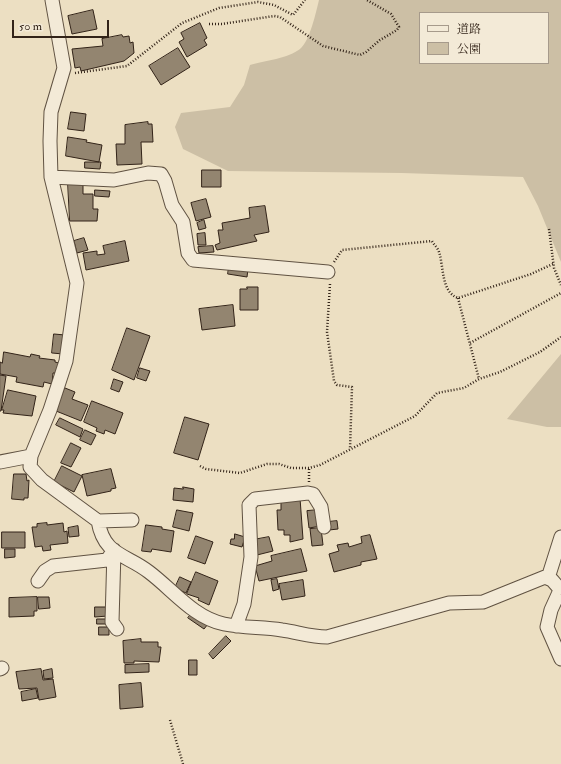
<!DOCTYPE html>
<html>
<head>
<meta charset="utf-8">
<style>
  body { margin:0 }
  #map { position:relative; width:561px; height:764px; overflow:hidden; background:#ecdfc2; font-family:"IM FELL Double Pica","Noto Serif JP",serif }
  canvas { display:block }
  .legend { position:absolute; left:419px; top:12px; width:130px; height:52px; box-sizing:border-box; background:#f3ead7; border:1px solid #a69a8b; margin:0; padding:5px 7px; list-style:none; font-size:12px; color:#322318 }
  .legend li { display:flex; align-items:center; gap:8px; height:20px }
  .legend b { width:20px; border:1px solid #a69a8b }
  .scale { position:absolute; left:12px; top:20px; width:97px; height:18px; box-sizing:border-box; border:2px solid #322318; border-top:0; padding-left:5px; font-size:12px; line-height:14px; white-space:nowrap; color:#322318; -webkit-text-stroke:3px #f3ead7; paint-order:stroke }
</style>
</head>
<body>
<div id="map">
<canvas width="561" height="764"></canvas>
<ul class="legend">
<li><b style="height:5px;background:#f3ead7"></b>道路</li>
<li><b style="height:11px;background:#ccbfa5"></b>公園</li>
</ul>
<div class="scale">50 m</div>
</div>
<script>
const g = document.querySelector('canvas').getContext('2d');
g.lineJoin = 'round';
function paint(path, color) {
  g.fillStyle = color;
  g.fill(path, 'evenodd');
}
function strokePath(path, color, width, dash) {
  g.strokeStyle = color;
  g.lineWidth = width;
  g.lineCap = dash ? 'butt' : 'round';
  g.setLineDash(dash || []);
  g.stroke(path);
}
const green = new Path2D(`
  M319,0H561V262L538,206L523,177L402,173L228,171L183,149L175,127L181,113L230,107L244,85L250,65C264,61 289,58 300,49C310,41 316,12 319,0ZM420,13H548V63H420Z
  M561,354V427H547L507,419Z`);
const building = new Path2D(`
  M93,10L97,29L72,34L68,16Z
  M200,23L207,38L204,40L207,45L187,57L179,42L184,39L181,33Z
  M122,35L123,37L129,36L130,43L133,42L134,53L124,61L81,71L80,67L75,68L72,49L103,46L102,39Z
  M178,48L190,67L161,85L149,66Z
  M71,112L86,114L84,131L68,129Z
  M148,122V124H152L153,142H141L142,164L117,165L116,144H125V125Z
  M68,137L87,140L86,142L102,145L99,162L66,156Z
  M85,162H101L100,169L85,168Z
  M202,170H221V187H202Z
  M68,183H83V194H93V209H98L97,221H70Z
  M95,190L110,191L109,197L95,196Z
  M206,199L211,217L196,221L191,203Z
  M265,206L269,232L254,235L257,241L217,250L215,245L220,243L218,230H223L222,223L250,218L249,208Z
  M204,220L206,228L199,230L197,223Z
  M205,233L206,245H198L197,234Z
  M84,238L88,250L77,253L74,241Z
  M125,241L129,261L86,270L83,253L97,251V255L105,254L103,246Z
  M213,246L214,252L199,253L198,247Z
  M229,267L248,269L247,277L228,274Z
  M247,287H258V310H240V289H247Z
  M233,305L235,326L202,330L199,309Z
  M127,328L150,336L134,380L112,370Z
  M54,334L65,335L63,354L52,353Z
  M4,352L30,357L31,354L40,356L39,358L55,360V362L59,363L56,373H53L52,384L44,382L43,387L16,382L17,377L0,374V362L2,363Z
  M140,368L150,371L146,381L137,378Z
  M0,375L6,376L1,411H0Z
  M114,379L123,382L119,392L111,389Z
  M65,388L75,392L72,399L88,405L81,421L56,411Z
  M8,390L36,396L32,416L3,413L4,410H2Z
  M92,401L123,413L115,434L105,430L104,434L96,431L97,428L84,422Z
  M185,417L209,424L198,460L174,453Z
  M60,418L83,429L80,437L56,425Z
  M85,430L96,435L91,445L80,440Z
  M71,443L81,448L71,467L61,463Z
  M62,466L82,476L74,492L54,482Z
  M111,469L116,488L111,489V491L87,496L82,475Z
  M14,474H26L27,481L29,480L28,498H24V500L12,499Z
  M183,487L194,489L193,502L173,500L174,488L183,489Z
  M300,498L303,539L290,542V535H284V530H278L277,510H281V499Z
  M177,510L193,513L189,531L173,527Z
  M319,510L321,526L309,528L307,511Z
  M337,521L338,529L329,530L328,522Z
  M47,523V525L63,523L64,532L67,531L68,543L50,545L51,550L43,551L42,546L35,547L32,527H37V524Z
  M146,525L162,527V529L174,531L171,552L152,549L151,552L142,551Z
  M78,526L79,536L69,537L68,528Z
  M321,528L323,545L312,546L310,529Z
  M2,532H25V548H2Z
  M235,534L245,537L242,547L230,544L231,539H234Z
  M370,535L377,559L361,562V565L334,572L329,554L339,551L337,545L348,543L349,547L362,543L361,537Z
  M196,536L213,542L205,564L188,558Z
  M269,537L273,551L257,555L253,540Z
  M5,549H15V557L5,558Z
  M301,549L307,571L259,581L255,566L272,561L271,556Z
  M196,572L218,581L209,605L198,600L199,598L187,594Z
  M180,577L191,582L186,593L175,588Z
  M277,579L279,589L273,591L271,580Z
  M303,580L305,596L282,600L279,584Z
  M37,597V611H34V616L9,617V598Z
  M38,597H49L50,608L39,609Z
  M95,607H107L108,616L95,617Z
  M192,613L208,624L204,629L188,618Z
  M97,619H108V624H97Z
  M99,627H109V635H99Z
  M226,636L231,641L213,659L209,654Z
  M141,639V642H158V647H161L159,662L134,661V663H124L123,641Z
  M189,660H197V675H189Z
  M149,664V672L125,673V665Z
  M41,669L43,680L53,679L56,697L39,700L37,688L19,689L16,672Z
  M52,669L53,678L44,679L43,671Z
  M141,683L143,707L120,709L119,685Z
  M36,689L38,698L22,701L21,692Z`);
const path = new Path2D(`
  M209,24H222L274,16L280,17L323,46L360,55L366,52L380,40L397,30L399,27L391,14L367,0
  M75,73L127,66L182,23L219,8L258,2L274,5L293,15L305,0
  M549,229L554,268L561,285
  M334,262L342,250L432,241C434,245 438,248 439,252C444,267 441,292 458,298L531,274L553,264
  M330,284L327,332L334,381L337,385L352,387L350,449
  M458,298L479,379
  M470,343L561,293
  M200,466L206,469L240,473L267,464H279L291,468H309L320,465L415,416L437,393L464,388L479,379L500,372L540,352L561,337
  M309,482V468
  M170,720L183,764`);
const minor = new Path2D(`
  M52,0L64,68L51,112L50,141L51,177L77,283L66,361L50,410L31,456L30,467L42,480L98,521C104,556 126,554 149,572C173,590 194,618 224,624C243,628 263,627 282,630C297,632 311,637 327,637L449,603L483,602L545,577L552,580L559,588
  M51,177L114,180L148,173L161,174L165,181L172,205L183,222L188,253L193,260L328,272
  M0,462L31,456
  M98,521L132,520
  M548,578L561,537
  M38,581L45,571L53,566L107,560L114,550L112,622L117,629
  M561,588L551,610L547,627L561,659
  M236,626L244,604L251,557L249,505L255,499L308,493L313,494L321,507L324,527
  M0,669L2,668`);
paint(green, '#ccbfa5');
paint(building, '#938570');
strokePath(building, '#322318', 1);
strokePath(minor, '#605242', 15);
strokePath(path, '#322318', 2.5, [1, 2]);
strokePath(minor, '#f3ead7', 13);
</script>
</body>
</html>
